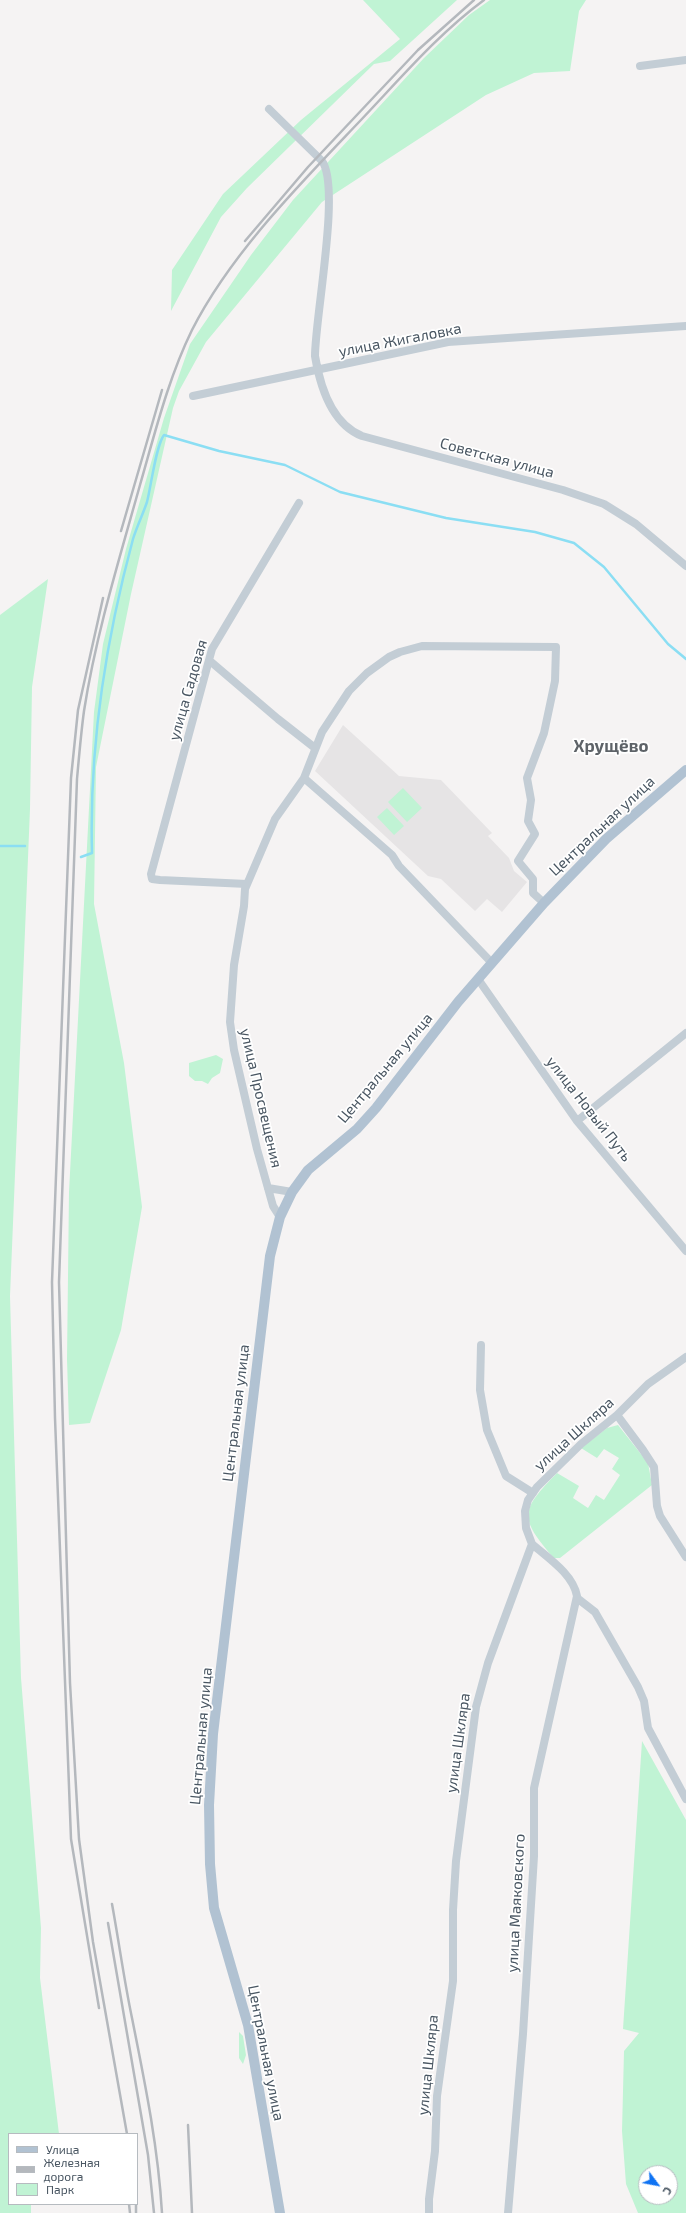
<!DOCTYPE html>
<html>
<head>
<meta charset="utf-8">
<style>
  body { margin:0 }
  #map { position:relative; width:686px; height:2213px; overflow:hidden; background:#f5f3f3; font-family:"Exo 2",sans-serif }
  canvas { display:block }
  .legend { position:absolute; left:8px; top:2133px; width:130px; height:72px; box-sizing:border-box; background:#fff; border:1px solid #b6bbc0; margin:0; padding:5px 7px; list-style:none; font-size:12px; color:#495662 }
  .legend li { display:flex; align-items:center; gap:8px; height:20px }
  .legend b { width:20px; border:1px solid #b6bbc0 }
  .north { position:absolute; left:638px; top:2165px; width:40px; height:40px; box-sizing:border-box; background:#fff; border:1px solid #b6bbc0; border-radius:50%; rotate:122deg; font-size:11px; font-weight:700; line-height:16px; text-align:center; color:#495662 }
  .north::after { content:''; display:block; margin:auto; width:14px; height:18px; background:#0f73f3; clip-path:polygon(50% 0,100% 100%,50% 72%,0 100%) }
</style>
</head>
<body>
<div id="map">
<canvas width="686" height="2213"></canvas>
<ul class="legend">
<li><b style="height:5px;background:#b1c2d2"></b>Улица</li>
<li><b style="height:5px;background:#b4b8bd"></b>Железная дорога</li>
<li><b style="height:11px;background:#c0f3d4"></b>Парк</li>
</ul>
<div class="north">С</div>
</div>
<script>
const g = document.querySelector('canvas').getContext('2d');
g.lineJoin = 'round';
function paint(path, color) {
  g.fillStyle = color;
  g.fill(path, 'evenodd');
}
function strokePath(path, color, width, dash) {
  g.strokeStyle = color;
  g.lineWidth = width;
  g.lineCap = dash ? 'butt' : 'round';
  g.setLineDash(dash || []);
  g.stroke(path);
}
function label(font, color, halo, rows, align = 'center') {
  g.font = font + ' "Exo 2",sans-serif';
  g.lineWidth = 3.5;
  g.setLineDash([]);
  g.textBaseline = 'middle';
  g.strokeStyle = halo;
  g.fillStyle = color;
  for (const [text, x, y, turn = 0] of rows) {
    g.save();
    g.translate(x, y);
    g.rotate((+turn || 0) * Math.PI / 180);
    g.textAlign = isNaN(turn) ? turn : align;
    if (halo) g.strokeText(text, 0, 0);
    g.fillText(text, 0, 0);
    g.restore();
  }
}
const education = new Path2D(`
  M343,725L399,776L441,780L492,833L488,836L509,858L514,871L527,882L502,912L487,899L475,911L441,879L428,876L315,771Z`);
const green = new Path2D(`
  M363,0H457L390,61L374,64L247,188L221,217L171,311L172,270L223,194L301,120L400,39Z
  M490,0H586L579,11L570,71L534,73L486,95L322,202L206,342L179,391L173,408L131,594L96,767L94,904L124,1063L142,1207L121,1330L90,1423L69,1425L67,1359L69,1192L94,712L103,644L126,549L164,418L190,344L251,255L293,200L424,58L469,15Z
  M48,579L32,687L30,809L10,1296L21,1678L41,1928L40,1978L59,2134H9V2204H31V2213H0V615Z
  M403,788L422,808L407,822L388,802Z
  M387,808L404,826L394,835L377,817Z
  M216,1055L223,1059L220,1073L212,1078L208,1084L202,1081H195L189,1076V1063Z
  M618,1425L648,1463L652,1485L560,1558H554C518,1517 521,1510 557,1473L579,1486L573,1498L588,1508L596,1495L604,1500L620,1475L612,1469L619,1458L604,1449L597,1458L581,1448L607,1428Z
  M642,1741L686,1820V2213H638L626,2184L622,2131L624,2051L639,2033L623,2029ZM646,2173H670V2197H646Z
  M239,2032L243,2036L246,2055L243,2064L239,2058Z`);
const stream = new Path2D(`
  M0,846H25
  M81,857L92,853C89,745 105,643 133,539C137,526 143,514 147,502C151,487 156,445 164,435L219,451L285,465L340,492L446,518L535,532L574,543L604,567L668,644L686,659`);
const minor = new Path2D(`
  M640,66L686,60
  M269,109L322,161C341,187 315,317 315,356C320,386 332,424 362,436L563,490L604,504L636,524L686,566
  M193,396L448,342L686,326
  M210,661L278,719L315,748
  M304,778L392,855L399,866L491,962
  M247,884L160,880L152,879L151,874L212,649L299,503
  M478,979L577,1121L686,1251
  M577,1121L686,1033
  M268,1188L292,1192
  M280,1217L273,1206L257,1149L234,1050L230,1022L234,965L244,906L245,889L275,819L304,778L322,732L349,691L367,673L389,657L400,652L422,646L556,647L555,681L544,733L527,778L531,800L528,821L535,834L518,861L533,879V893L544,903
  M481,1345L480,1390L487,1430L506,1476L533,1493
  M617,1415L643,1450L654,1467L657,1506L660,1516L686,1557
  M577,1598L595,1612L638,1687L644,1701L648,1728L686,1799
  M429,2213V2199L435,2151L437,2096L453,1981V1910L456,1861L476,1707L488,1663L532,1544L526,1528L525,1511L528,1500L537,1487L581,1444L617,1415L648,1384L686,1357
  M508,2213L523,2034L534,1856V1788L577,1596C573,1574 548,1558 532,1544`);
const major = new Path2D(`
  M280,2213L248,2025L214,1908L210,1864L209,1805L213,1734L270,1256L280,1217L292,1192L308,1170L357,1129L376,1108L458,1002L544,903L606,839L686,770`);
const rail = new Path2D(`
  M245,241L308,167L418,50L474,0
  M121,531L162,390
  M112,1904C119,1942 124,1980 132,2018C145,2083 158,2146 162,2213
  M108,1923L148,2155L154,2213
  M99,2008L71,1839L55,1418L52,1282L71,778L78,710L103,598
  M188,2125L192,2213
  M127,2134L93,1942L79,1839L70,1683L59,1282L77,779C79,757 81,733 84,711C96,634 119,560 140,485C155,433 168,379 192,330C231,253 301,183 360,121C400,79 438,34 484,0
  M129,2204L130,2213
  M136,2204V2213`);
const streetNames = [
  ["улица Жигаловка",400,340,-11],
  ["Советская улица",497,458,15],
  ["улица Садовая",188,690,-74],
  ["Центральная улица",602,826,-43],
  ["Центральная улица",385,1068,-50],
  ["улица Просвещения",261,1098,77],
  ["улица Новый Путь",589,1109,52],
  ["Центральная улица",236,1413,-83],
  ["улица Шкляра",574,1434,-42],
  ["Центральная улица",201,1736,-85],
  ["улица Шкляра",458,1743,-82],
  ["улица Маяковского",516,1903,-87],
  ["Центральная улица",266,2053,79],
  ["улица Шкляра",428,2065,-84]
];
const quarterNames = [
  ["Хрущёво",611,746]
];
paint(education, '#e6e4e5');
paint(green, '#c0f3d4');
strokePath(stream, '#8bdef3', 2.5);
strokePath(minor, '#c3cdd5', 8);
strokePath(major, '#b1c2d2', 10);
strokePath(rail, '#b4b8bd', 2.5);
label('15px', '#495662', '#fff', streetNames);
label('bold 17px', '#5e6368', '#fff', quarterNames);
</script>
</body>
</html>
